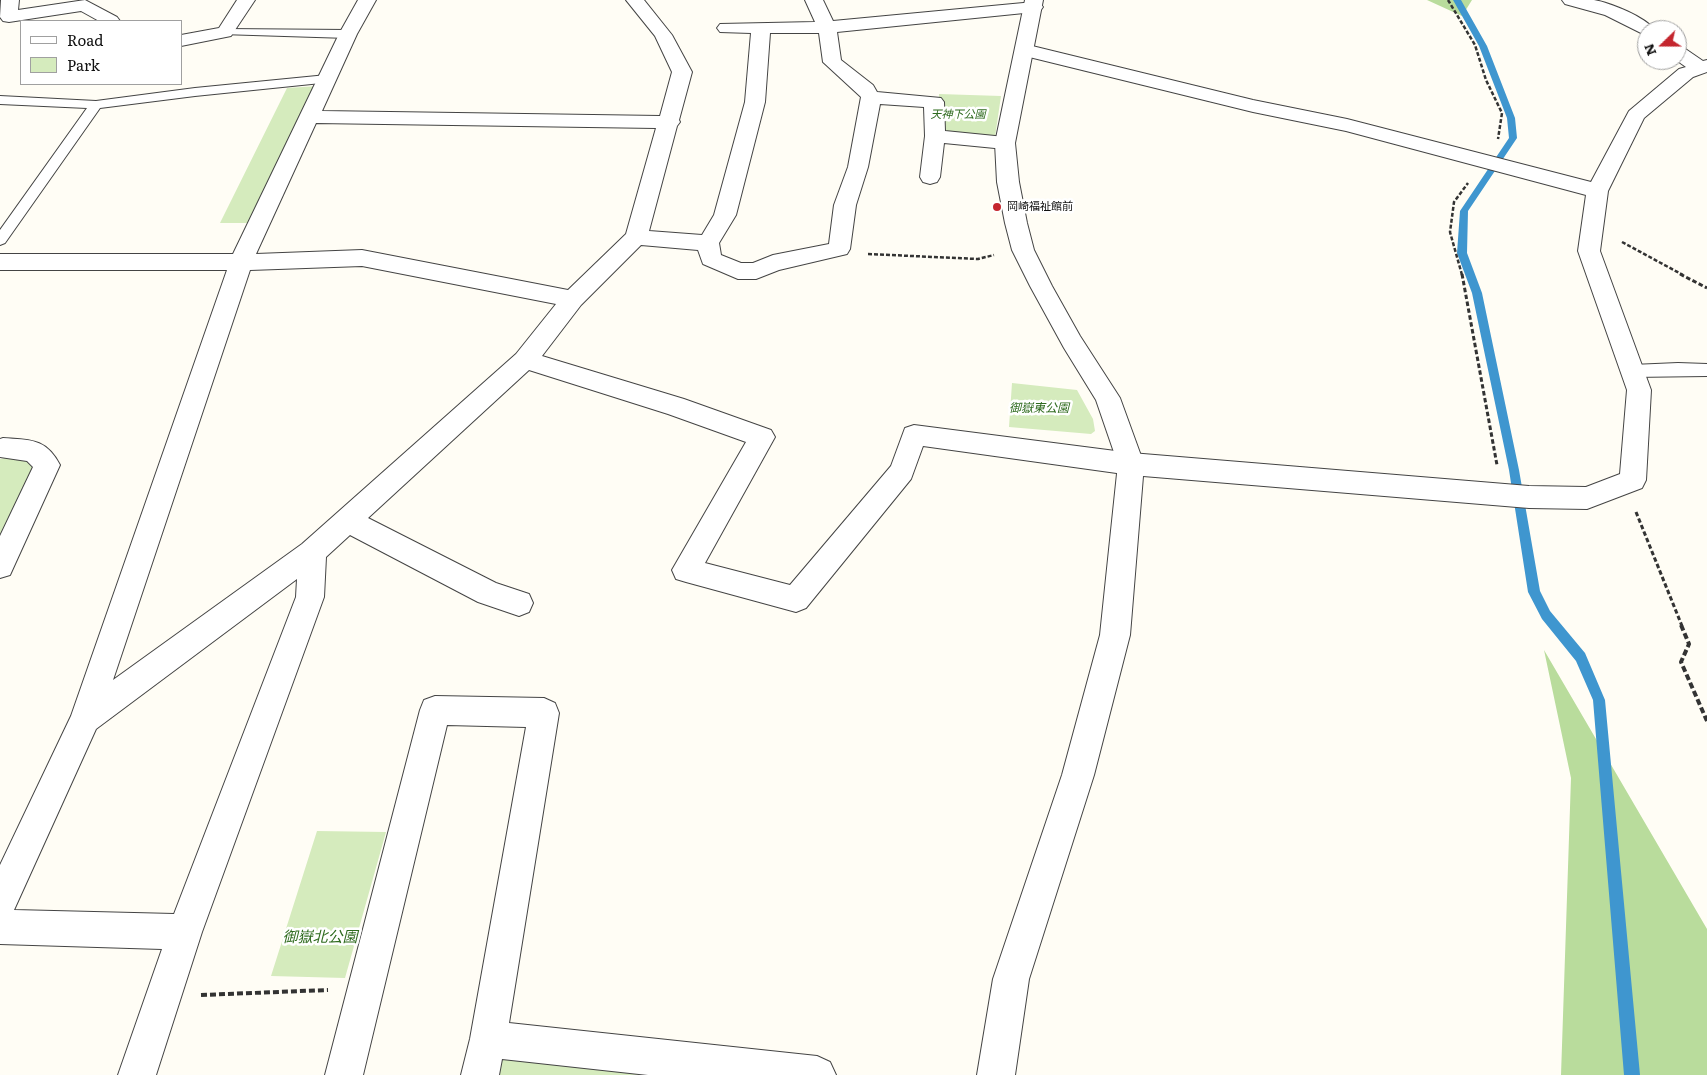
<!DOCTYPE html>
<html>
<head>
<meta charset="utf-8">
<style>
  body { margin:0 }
  #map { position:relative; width:1707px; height:1075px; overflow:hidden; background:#fffdf5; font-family:Literata,serif }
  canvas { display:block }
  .legend { position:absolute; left:20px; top:20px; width:162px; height:65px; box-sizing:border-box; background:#fff; border:1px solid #a0a0a0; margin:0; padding:6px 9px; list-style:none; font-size:15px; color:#111 }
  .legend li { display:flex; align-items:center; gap:10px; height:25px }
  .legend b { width:25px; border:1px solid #a0a0a0 }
  .north { position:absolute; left:1637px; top:20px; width:50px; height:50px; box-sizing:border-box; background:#fff; border:1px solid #a0a0a0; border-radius:50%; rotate:248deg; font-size:14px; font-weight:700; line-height:20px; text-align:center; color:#111 }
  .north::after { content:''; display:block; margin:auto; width:18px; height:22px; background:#c4262e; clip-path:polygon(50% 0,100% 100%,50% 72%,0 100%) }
</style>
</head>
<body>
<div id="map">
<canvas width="1707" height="1075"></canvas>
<ul class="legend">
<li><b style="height:6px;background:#fff"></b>Road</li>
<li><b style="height:14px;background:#d5ebbd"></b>Park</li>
</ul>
<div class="north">N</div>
</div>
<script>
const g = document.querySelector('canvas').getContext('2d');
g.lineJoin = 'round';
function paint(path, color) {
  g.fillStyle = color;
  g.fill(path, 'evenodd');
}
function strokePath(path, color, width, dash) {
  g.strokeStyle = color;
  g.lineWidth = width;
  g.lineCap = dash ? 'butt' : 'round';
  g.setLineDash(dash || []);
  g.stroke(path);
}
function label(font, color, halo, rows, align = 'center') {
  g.font = font + ' Literata,"Noto Sans JP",serif';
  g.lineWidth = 5;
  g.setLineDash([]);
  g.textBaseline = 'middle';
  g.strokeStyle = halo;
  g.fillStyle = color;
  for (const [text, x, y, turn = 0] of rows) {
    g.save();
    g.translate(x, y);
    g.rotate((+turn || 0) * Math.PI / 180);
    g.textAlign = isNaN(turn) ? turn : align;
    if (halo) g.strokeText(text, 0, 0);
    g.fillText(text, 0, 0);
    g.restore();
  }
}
const green = new Path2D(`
  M318,86L251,223H220L287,88Z
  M939,94L1001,96L995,137L945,134L938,128Z
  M1012,383L1077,390L1093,419L1095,431L1091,434L1009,427Z
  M13,456L35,463L0,539V459Z
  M317,831L386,832L345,978L271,976Z
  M508,1053L647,1069L645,1075H492L495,1063Z`);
const forest = new Path2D(`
  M1427,0H1472L1462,16Z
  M1544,650L1707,929V1075H1561L1571,778Z`);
const stream = new Path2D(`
  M1453,0H1461L1487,46L1515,118L1517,138L1468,211L1467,253L1482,293L1519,470L1540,591L1550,611L1585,653L1605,700L1640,1075H1624L1593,700L1576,661L1542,619L1528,592L1509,470L1472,293L1457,253L1460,211L1509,138L1507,118L1479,46Z`);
const pathFar2 = new Path2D(`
  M1448,0L1475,45L1486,80L1502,113L1498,139
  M1622,242L1683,275
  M868,254L978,259L994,255
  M1462,275L1450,232L1454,202L1468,183`);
const pathFar1 = new Path2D(`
  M1462,274L1497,465
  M1680,274L1707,288
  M1636,512L1682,626`);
const path = new Path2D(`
  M1681,625L1689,644L1681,662L1707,721
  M201,995L328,990`);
const service = new Path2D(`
  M225,29L348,30L354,34L348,38L221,34L219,32Z
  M327,75L331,76L333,79L331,82L195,96L100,108L5,243L0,245V230L87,108L0,104V96L96,101L195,88Z
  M1678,363L1707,364V376L1632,377L1626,375L1624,371L1626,367L1632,365Z`);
const minor = new Path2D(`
  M1,0H19L18,10L85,0L117,17L120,21H99L81,11L9,22L3,21L0,17Z
  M237,0H255L231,36L181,46V35L219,28Z
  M358,0H376L357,34L322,111L660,116L672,72L655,36L626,0H644L672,35L692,72L679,120L680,122L677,126L649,231L702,235L714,215L745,102L751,33L720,32L717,28L720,24L815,22L805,0H823L833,21L1034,2L1040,3L1043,7L1040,11L1034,12L837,32L841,60L873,85L877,92L941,98L944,102L945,131L1005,137L1012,138L1015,143L1012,148L1005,149L944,143L940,177L937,182L930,184L923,182L920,177L925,136L924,107L880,104L868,167L856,205L850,249L847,254L779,270L756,279H738L703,264L698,250L641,245L581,305L542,356L684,399L771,430L775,437L705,563L790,585L891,466L905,428L914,425L1131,453L1529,486L1586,487L1620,474L1627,390L1578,251L1586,195L1346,131L1253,112L1017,54L1015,50L1017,46L1024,44L1253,100L1347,119L1591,182L1629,111L1679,69L1686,67L1676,60L1677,46L1684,48L1703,61L1707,60V72L1693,77L1644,118L1608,191L1600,251L1651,390L1646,480L1642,488L1587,509L1529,508L1131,475L923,446L911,479L806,608L796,612L686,582L676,579L672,570L746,442L668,414L529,370L368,518L496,583L529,594L533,603L529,612L519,616L478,602L350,535L326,557L324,597L202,932L156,1075H118L162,949L0,944V865L71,716L227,270H0V254H233L339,34ZM770,33H819L823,62L861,97L848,167L834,205L829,244L773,255L753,263H741L721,255L719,243L736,215L765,102ZM316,123L656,128L626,234L568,290L362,250L256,254ZM362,266L556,304L516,354L302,544L113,680L250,270ZM297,579L296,597L174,914L14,910L96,729Z
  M1562,0C1573,0 1584,0 1594,0C1611,3 1645,17 1655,30H1647V36L1605,15L1565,4Z
  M3,438C30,440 46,438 60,465L10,575L0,578V536L33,467L27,461L0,457V439Z
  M435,696L544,698L555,703L559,713L509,1023L817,1056L830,1062L836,1075H648L502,1059L499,1075H461L470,1039L526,727L447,725L363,1075H325L420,710L424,700Z`);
const tertiary = new Path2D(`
  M1025,0H1043L1015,143L1019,182L1027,223L1034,250L1052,286L1080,336L1120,398L1144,464L1130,635L1094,775L1029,979L1015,1075H977L993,979L1062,775L1100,635L1118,464L1096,400L1064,348L1030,286L1012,250L1005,223L997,182L995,143Z`);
const markers = [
  [997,207,5,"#c4262e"]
];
const farParknames = [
  ["天神下公園",958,115]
];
const farPoinames = [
  ["岡崎福祉館前",1007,207]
];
const parkNames = [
  ["御嶽東公園",1039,408]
];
const nearParknames = [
  ["御嶽北公園",320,938]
];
paint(green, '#d5ebbd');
paint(forest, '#b9dc9c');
paint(stream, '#3f96cf');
strokePath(service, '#444', 2);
strokePath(minor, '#444', 2);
strokePath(tertiary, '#444', 2);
strokePath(pathFar2, '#333', 2.5, [4, 2]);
strokePath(pathFar1, '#333', 3, [4.5, 2.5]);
strokePath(path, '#333', 4, [6, 3]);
paint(service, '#fff');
paint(minor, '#fff');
paint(tertiary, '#fff');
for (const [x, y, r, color] of markers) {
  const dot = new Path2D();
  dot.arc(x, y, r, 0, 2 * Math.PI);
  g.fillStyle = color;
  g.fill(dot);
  strokePath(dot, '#fff', 2);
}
label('italic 11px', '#2f6b1f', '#fff', farParknames);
label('11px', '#111', '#fff', farPoinames, 'left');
label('italic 12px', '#2f6b1f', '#fff', parkNames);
label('italic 15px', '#2f6b1f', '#fff', nearParknames);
</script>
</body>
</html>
